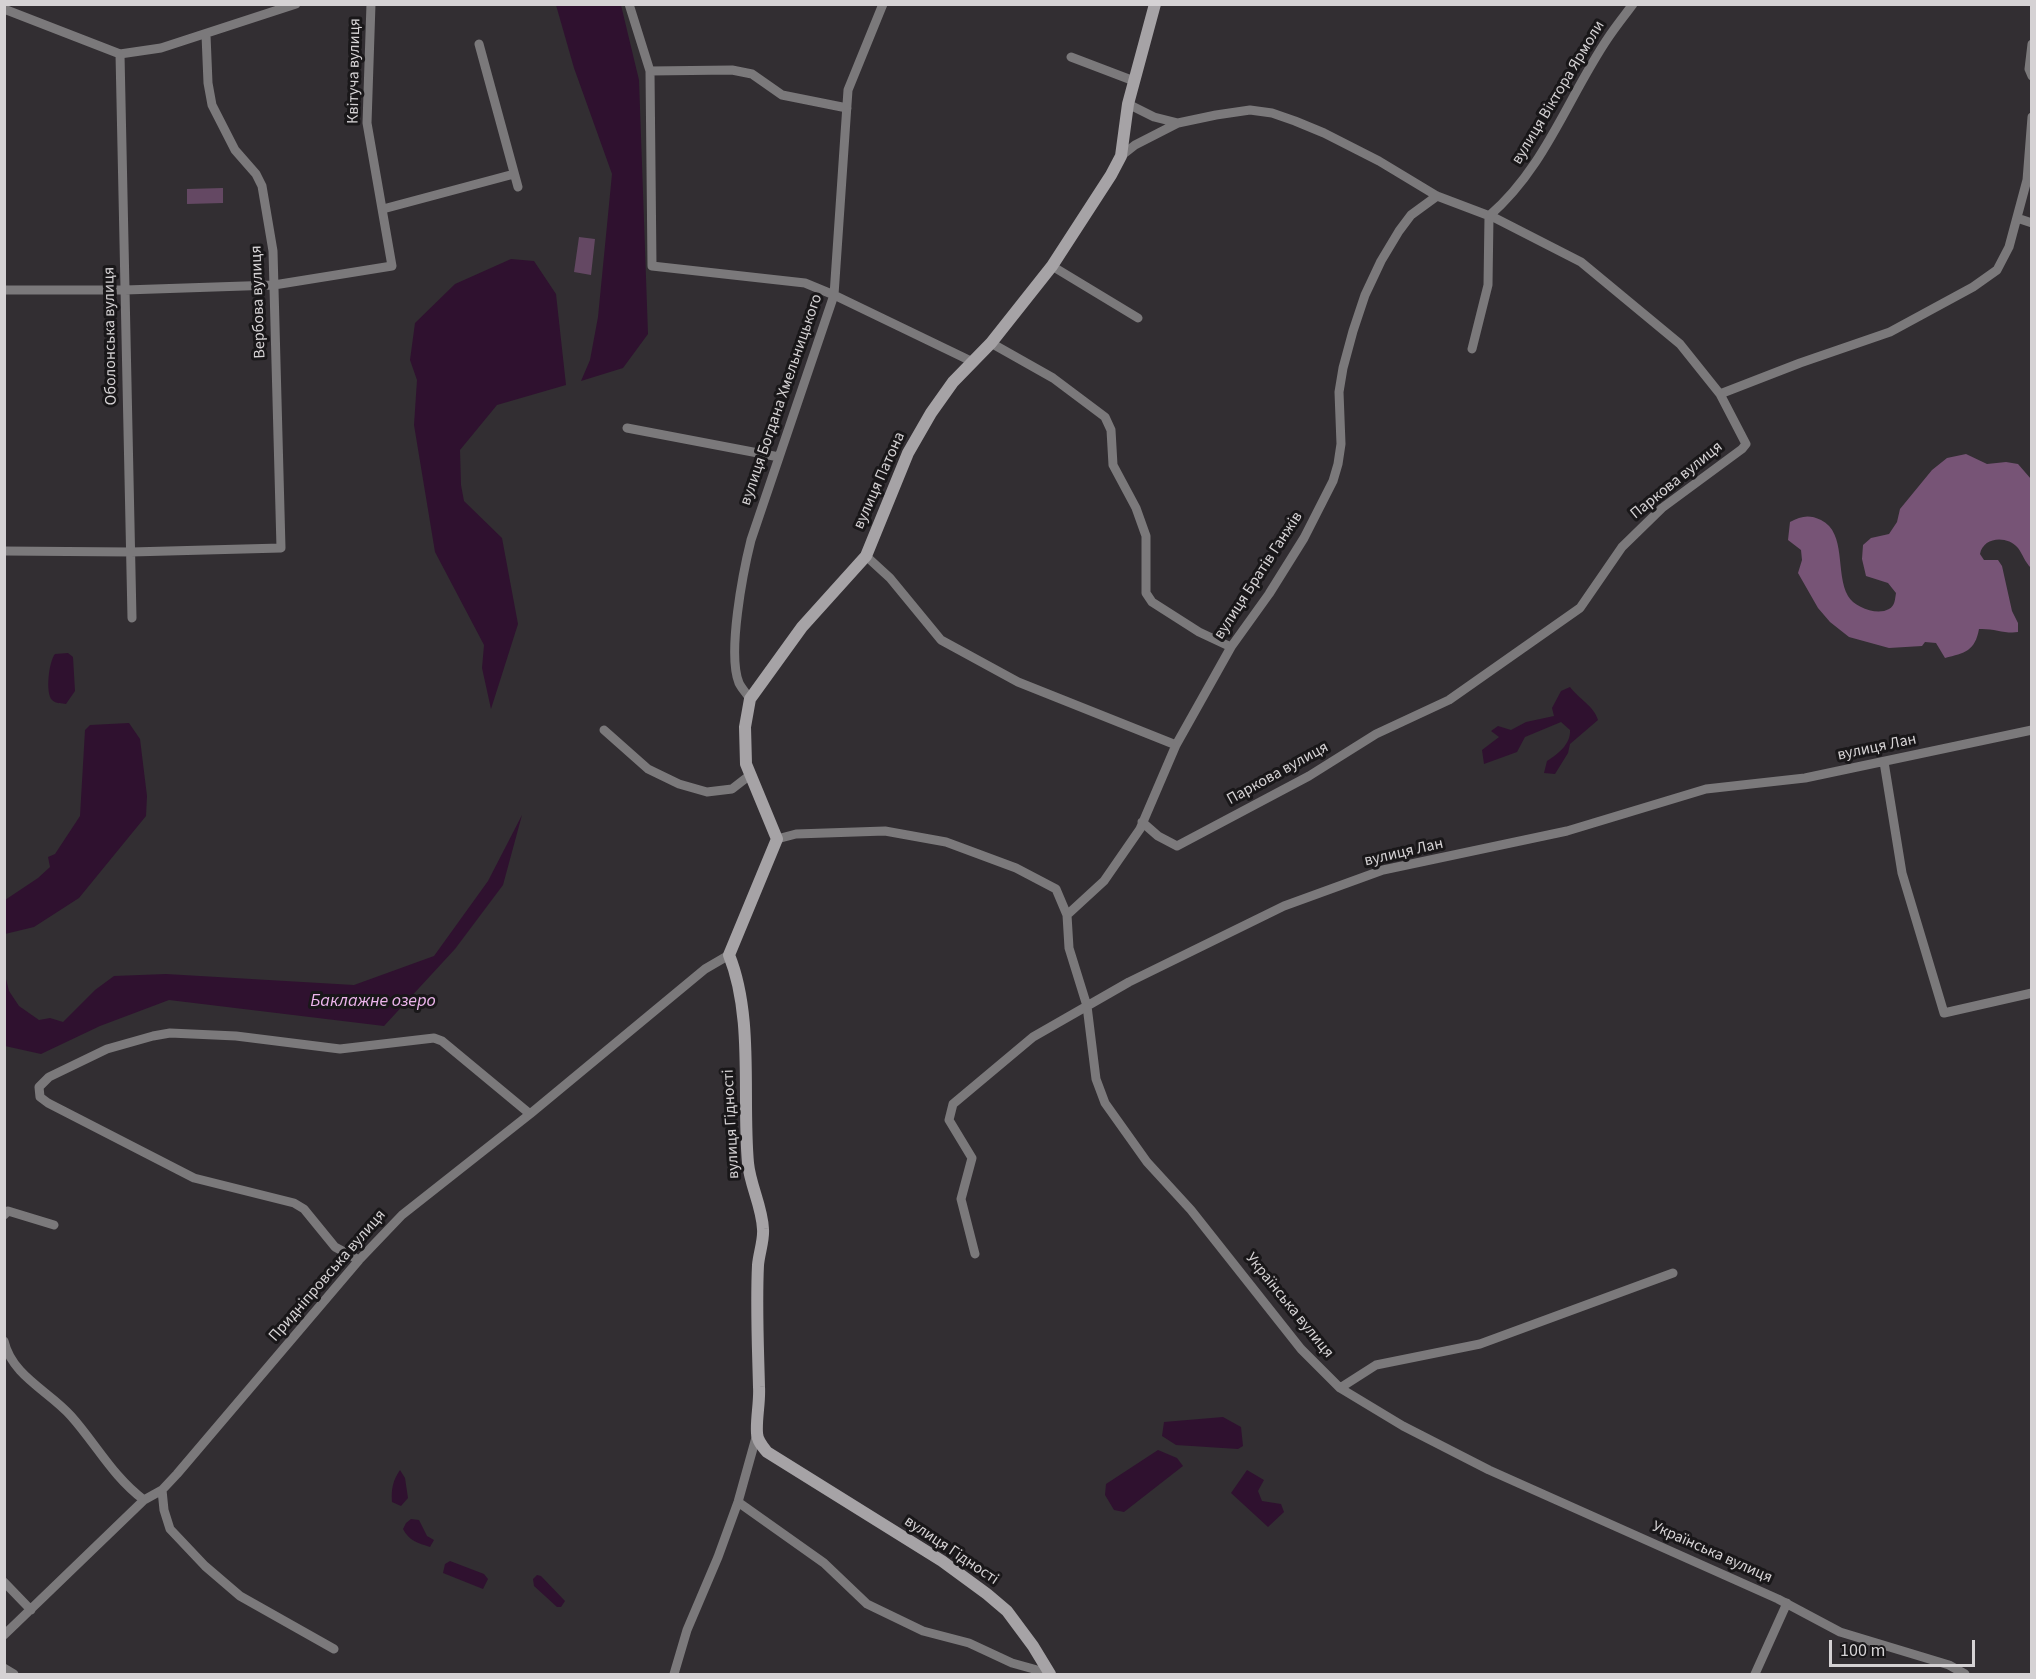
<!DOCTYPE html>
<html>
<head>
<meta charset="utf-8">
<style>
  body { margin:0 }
  #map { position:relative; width:2036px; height:1679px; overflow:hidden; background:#322e32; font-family:"Source Sans 3",sans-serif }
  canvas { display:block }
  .frame { position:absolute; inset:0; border:6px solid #d5d2d4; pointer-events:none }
  .scale { position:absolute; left:1829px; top:1640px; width:146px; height:27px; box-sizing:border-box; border:3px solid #d5d2d4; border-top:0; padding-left:8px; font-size:18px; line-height:21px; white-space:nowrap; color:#d5d2d4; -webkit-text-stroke:4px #191719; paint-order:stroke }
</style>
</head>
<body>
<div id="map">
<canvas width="2036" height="1679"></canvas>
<div class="frame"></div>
<div class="scale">100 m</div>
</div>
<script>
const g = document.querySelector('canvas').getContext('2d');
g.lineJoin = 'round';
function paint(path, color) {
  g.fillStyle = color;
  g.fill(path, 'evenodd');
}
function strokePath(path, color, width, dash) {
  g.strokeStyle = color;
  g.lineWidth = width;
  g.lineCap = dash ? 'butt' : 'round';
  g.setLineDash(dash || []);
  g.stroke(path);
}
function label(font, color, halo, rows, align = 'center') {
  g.font = font + ' "Source Sans 3",sans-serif';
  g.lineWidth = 6;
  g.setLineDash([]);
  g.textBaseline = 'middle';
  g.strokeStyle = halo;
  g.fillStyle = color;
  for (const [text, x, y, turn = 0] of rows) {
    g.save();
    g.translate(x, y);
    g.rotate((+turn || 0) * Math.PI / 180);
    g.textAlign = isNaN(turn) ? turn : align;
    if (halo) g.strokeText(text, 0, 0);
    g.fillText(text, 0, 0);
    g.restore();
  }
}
const green = new Path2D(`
  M223,188V203L187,204V189Z
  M579,237L595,239L591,275L574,272Z`);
const forest = new Path2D(`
  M1966,454L1987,464L2006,462L2018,464L2031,479V568C2025,562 2023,555 2018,548C2007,535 1983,537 1980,554L1984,560H1998L2002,566L2012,611L2018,623V632C2005,634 1993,628 1979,629C1975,651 1965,653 1945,658L1936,643L1925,642L1922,646L1889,648L1849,637L1830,622L1818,608L1798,573L1802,560L1801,550L1788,540L1790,522C1801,516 1809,514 1821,520C1847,533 1835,573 1848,596C1854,607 1877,616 1889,609C1895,606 1895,599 1896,593L1888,583L1866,576L1862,559L1863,545L1871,538L1889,534L1897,522L1900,509L1932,470L1947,458Z`);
const water = new Path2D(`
  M556,5H621L639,80L648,334L623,368L581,381L590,360L598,317L612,174L574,68Z
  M511,259L534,261L556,294L566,385L497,405L460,450L461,485L464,501L502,538L518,624L491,709L482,668L484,645L435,552L414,425L417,380L410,360L415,323L455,284Z
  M68,653L73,657L75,691L66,704C62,703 56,704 52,700C45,693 49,661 55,654Z
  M1570,687C1579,699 1594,706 1598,720L1570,744L1568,753L1555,774L1544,773L1547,761C1558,754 1571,744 1570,730L1561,722L1525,737L1517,752L1484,764L1482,750L1499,737L1491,731L1498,726L1511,730L1526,722L1554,716L1552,708L1561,691Z
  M129,723L140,739L147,796L146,816L79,898L34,927L5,934V900L38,878L50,867L48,857L55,854L80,816L85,730L90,725Z
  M522,815L503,885L455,949L384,1026L169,1000L100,1026L41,1054L5,1046V975L9,991L19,1006L39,1020L50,1018L63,1022L95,990L114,976L166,974L354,985L434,956L488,881Z
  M1223,1417L1241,1427L1243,1446L1238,1449L1176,1445L1162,1436L1164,1422Z
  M1158,1450L1177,1458L1183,1466L1124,1512L1114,1510L1105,1495L1106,1484Z
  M400,1470L405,1478L408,1498L401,1506L392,1502C391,1489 393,1480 400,1470Z
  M1247,1470L1264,1480L1258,1491L1262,1501L1281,1504L1284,1512L1268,1527L1231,1493Z
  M411,1519L419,1520L427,1536L434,1540L430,1547C418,1543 409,1541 403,1529L406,1523Z
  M450,1561L484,1574L488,1579L483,1589L443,1573L445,1564Z
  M537,1575L541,1576L565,1601L561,1607H557L534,1586L533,1579Z`);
const street = new Path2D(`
  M629,4L650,71L652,266L805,283L834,295L973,362
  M4,9L120,54L161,48L296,4
  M479,44L518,187
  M2032,44L2029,69L2032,76
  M120,54L132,618
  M1071,57L1134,81
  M650,71L732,70L752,74L782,95L847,108
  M1128,104L1154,117L1178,123
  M1121,156L1135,145L1178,123L1216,115L1250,110L1272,113L1295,121L1324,133L1379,161L1437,196L1495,218L1581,262L1680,344L1720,394
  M383,209L514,174
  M1489,216C1545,168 1568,97 1608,38C1616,26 1625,15 1633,4
  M2017,218L2032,223
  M1052,266L1138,318
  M4,290H125L274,285L392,266L367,123L371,4
  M991,343L1053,378L1105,417L1111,430L1113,465L1136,508L1146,536V593L1152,602L1199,632L1231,647
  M1472,349L1488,285L1489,216
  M627,428L779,457
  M4,551L131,552L281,548L273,251L262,186L256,174L235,150L212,105L208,83L206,35
  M866,556L890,578L941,640L1018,682L1176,745
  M750,699C747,694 742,689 739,683C727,654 743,572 751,540L834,295L848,90L883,4
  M604,730L648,769L679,784L707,792L732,789L750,775
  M1884,762L1902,873L1944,1013L2032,993
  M1142,822L1158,836L1177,846L1309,776L1376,734L1449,700L1580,608L1622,547L1662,508L1742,449L1746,444L1720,394L1800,363L1890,332L1973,287L1997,270L2009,247L2027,180L2032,117
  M777,839L796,834L885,831L946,842L1016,868L1056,889L1067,915L1069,948L1087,1006L1096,1079L1105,1103L1147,1162L1191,1210L1301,1349L1340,1388L1403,1426L1489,1470L1778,1599L1840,1632L1949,1665L1965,1674
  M1067,915L1104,881L1140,829L1176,745L1231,647L1269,594L1304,538L1333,481L1338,464L1341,444L1339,392L1343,368L1353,331L1365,295L1381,261L1399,231L1411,215L1437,196
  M4,1215L8,1211L54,1225
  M975,1254L961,1199L972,1158L949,1120L953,1104L1033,1037L1129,982L1284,906L1383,870L1567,831L1706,789L1805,778L2032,730
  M359,1260L335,1247L304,1209L294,1203L194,1178L48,1103L40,1097L39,1087L49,1077L107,1049L153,1036L170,1033L236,1036L340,1049L434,1038L442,1041L530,1114
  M4,1341C12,1376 49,1391 71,1416C96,1444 113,1477 144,1500
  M1340,1388L1376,1365L1480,1344L1673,1273
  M162,1490L164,1510L170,1529L205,1566L240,1596L334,1649
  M738,1502L824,1563L867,1604L923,1631L969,1643L1012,1663L1048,1673
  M4,1582L31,1610
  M4,1635L144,1500L162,1490L177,1474L359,1260L402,1215L530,1114L705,969L729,955
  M4,1668L14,1674
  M674,1674L687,1630L718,1557L738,1502L757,1434
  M1755,1674L1787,1603`);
const secondary = new Path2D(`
  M1050,1674L1033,1646L1007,1611L987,1594L942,1561L767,1452C762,1446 757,1440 757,1433C756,1418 760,1402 759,1387C758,1346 756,1306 758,1265C759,1253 764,1240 763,1229C762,1206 750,1185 748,1163C742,1097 754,1017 729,955L777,839L746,764L745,727L750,699L802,627L866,556L908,453L931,413L953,382L991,343L1052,266L1111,175L1121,156L1128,104L1155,4`);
const streetNames = [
  ["Квітуча вулиця",355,71,-89],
  ["вулиця Віктора Ярмоли",1559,93,-59],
  ["Вербова вулиця",259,302,-92],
  ["Оболонська вулиця",111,336,-91],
  ["вулиця Богдана Хмельницького",782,400,-71],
  ["вулиця Патона",880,481,-66],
  ["Паркова вулиця",1677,481,-39],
  ["вулиця Братів Ганжів",1259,576,-57],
  ["вулиця Лан",1877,748,-12],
  ["Паркова вулиця",1278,774,-29],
  ["вулиця Лан",1404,853,-13],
  ["вулиця Гідності",732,1124,-93],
  ["Придніпровська вулиця",328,1276,-49],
  ["Українська вулиця",1289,1306,51],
  ["вулиця Гідності",951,1551,34],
  ["Українська вулиця",1712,1553,24]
];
const waterNames = [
  ["Баклажне озеро",373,1002]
];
paint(green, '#644863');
paint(forest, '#775476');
paint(water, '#2f112f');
strokePath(street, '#7b797b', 9);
strokePath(secondary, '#a6a3a6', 12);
label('16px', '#d5d2d4', '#191719', streetNames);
label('italic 18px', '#edb5ec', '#191719', waterNames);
</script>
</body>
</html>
